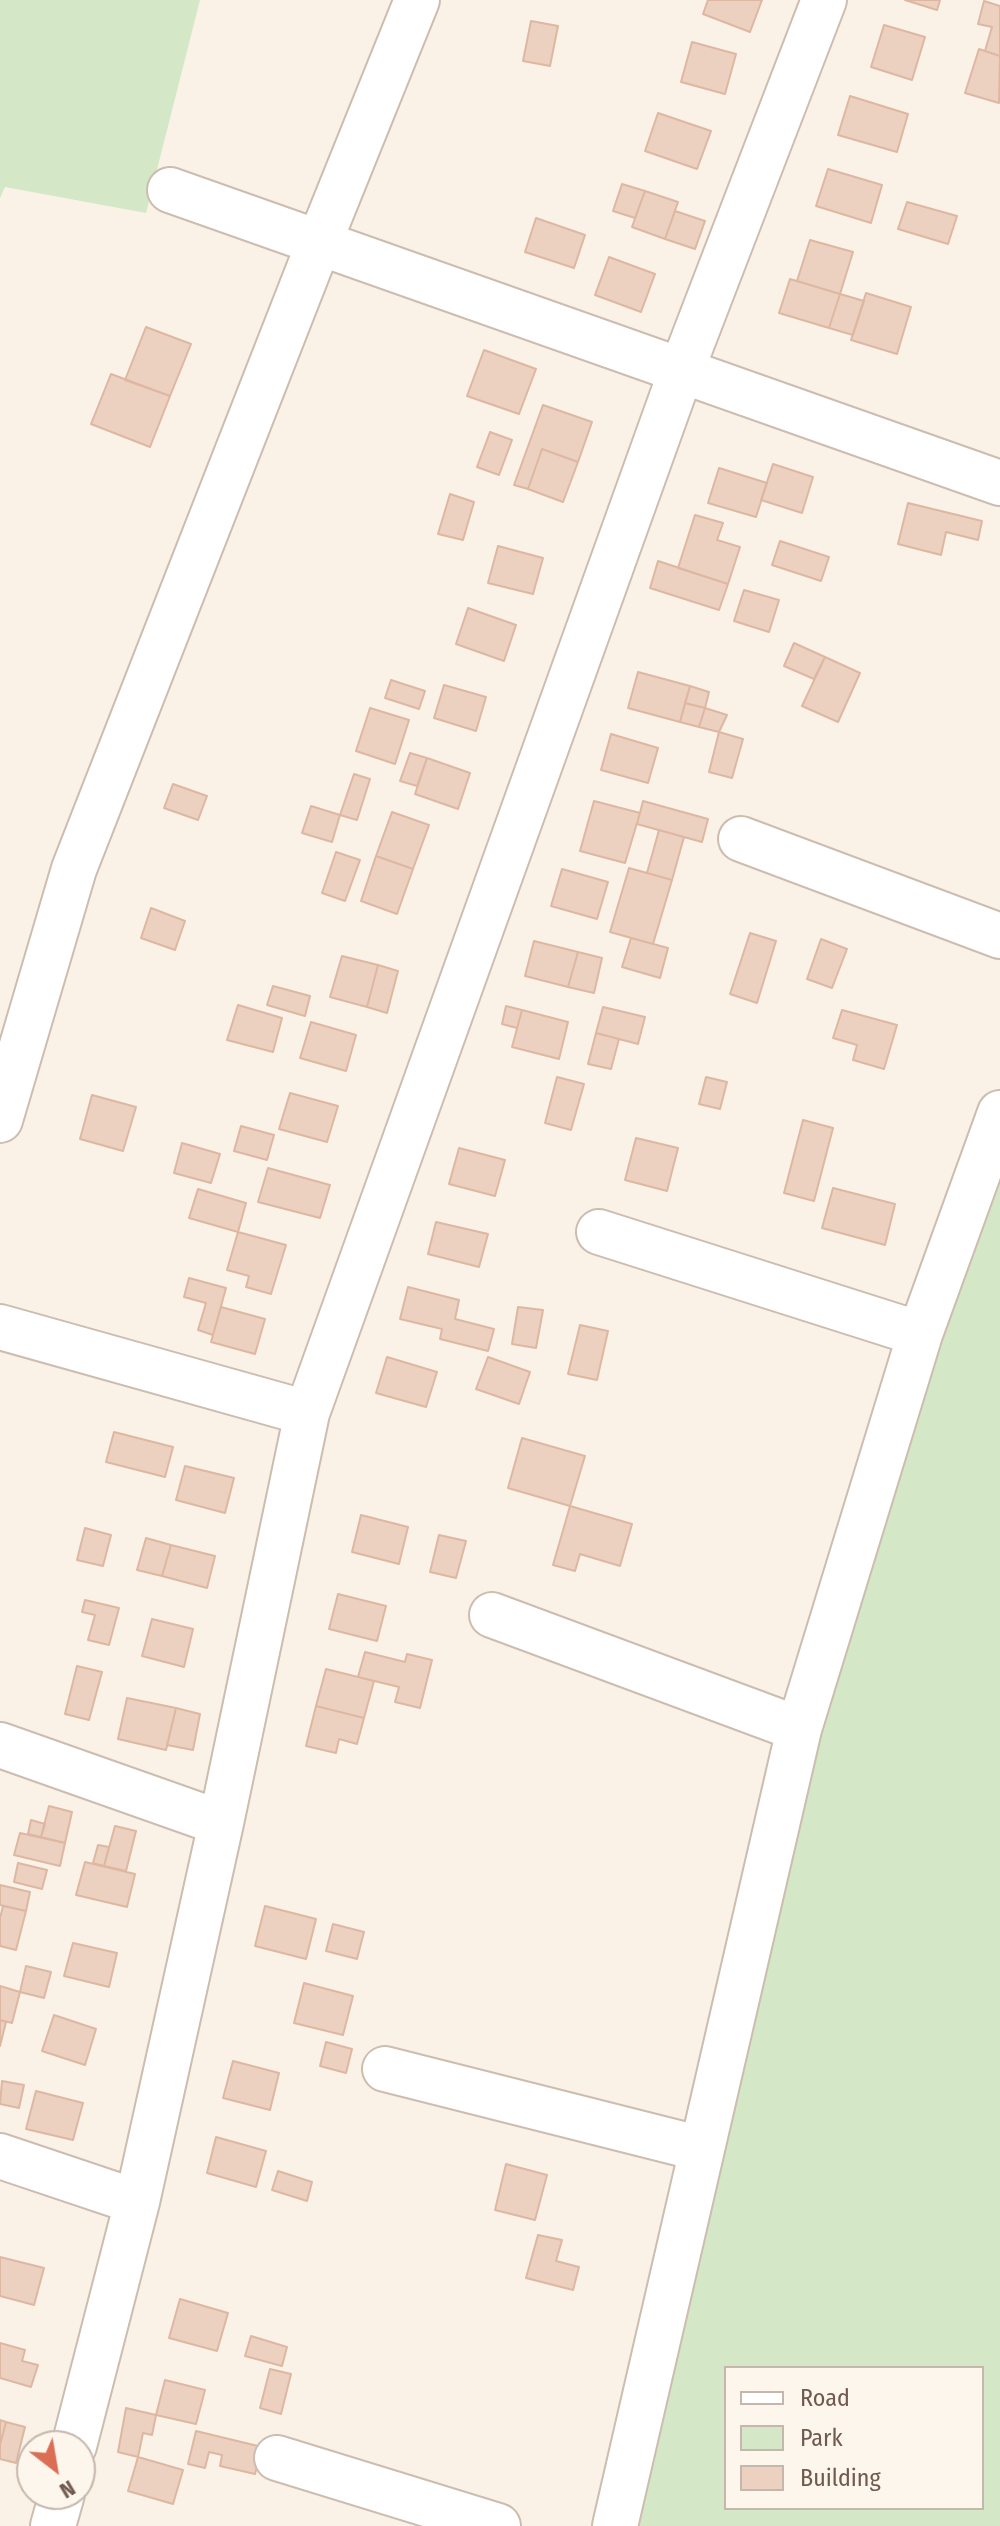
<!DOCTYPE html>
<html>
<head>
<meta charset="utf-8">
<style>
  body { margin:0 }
  #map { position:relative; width:1000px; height:2526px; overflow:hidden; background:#faf2e6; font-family:"Fira Sans Condensed",sans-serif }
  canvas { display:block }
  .legend { position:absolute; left:724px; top:2366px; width:260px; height:144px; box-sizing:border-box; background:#fdf6ec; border:2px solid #c5b7ac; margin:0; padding:10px 14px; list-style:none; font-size:24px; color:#71594d }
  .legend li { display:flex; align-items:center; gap:16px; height:40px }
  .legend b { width:40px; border:2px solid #c5b7ac }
  .north { position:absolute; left:16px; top:2430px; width:80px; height:80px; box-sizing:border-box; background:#fdf6ec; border:2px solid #c5b7ac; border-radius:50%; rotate:149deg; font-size:22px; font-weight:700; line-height:32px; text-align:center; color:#71594d }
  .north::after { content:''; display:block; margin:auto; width:28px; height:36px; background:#da6f56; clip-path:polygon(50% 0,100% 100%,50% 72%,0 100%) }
</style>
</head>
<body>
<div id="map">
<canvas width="1000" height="2526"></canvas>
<ul class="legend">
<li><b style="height:10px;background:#fff"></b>Road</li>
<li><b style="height:22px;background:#d4e7c6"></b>Park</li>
<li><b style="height:22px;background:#edd1c0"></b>Building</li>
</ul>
<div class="north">N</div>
</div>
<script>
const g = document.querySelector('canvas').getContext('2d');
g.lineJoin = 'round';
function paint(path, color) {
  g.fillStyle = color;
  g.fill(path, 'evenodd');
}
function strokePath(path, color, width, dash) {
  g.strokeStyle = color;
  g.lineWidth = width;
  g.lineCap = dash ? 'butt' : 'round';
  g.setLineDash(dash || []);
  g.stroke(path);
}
const green = new Path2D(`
  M0,0H200L146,213L5,187L0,198Z
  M1000,1158V2526H637L811,1733ZM726,2368H982V2508H726Z`);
const building = new Path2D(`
  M708,0H762L750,32L703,14Z
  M905,0H940L937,10Z
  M984,1L1000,6V56L985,51L992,27L978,24Z
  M531,21L558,26L550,66L523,61Z
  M884,25L925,37L912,80L871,67Z
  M692,42L736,54L725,94L681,82Z
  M979,49L1000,56L999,103L965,93Z
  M850,96L908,114L897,152L838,135Z
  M658,113L711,131L697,169L645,151Z
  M828,169L882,185L871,223L816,206Z
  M622,184L645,191L635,218L613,211Z
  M645,191L678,202L665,239L632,227Z
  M907,202L957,216L948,244L898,229Z
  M675,211L705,221L695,249L665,239Z
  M536,218L585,235L574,268L525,252Z
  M810,240L853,252L840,294L797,281Z
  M609,257L655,274L641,312L595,295Z
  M790,279L840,294L829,328L779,313Z
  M866,293L911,307L897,354L851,340Z
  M840,294L864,301L853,335L829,328Z
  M146,327L191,344L170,396L125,380Z
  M484,350L536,369L519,414L467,396Z
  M111,374L170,396L150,447L91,424Z
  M543,405L592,422L578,462L542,449L528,489L514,485Z
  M490,432L512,440L499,475L477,467Z
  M542,449L578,462L563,502L528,489Z
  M773,464L813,477L802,513L761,500Z
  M719,468L767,483L756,517L708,503Z
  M450,494L474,502L463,540L438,534Z
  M908,503L982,521L978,540L946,532L941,555L898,544Z
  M695,515L723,523L717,540L740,547L728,584L678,568Z
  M780,541L829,557L821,581L772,565Z
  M498,546L543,558L533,594L488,583Z
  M658,561L728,584L719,610L650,588Z
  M744,590L779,600L769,632L734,621Z
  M468,608L516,625L504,661L456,644Z
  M794,643L825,657L814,679L784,666Z
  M825,657L860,673L838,722L802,706Z
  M638,672L690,686L680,722L628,708Z
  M391,680L425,691L419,709L385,698Z
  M444,685L486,697L476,731L434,718Z
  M690,686L709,692L705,708L685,703Z
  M685,703L705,708L699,727L680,722Z
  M370,708L409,720L395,764L356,751Z
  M705,708L727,715L719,732L699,727Z
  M719,732L743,739L732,778L709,772Z
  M611,734L658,748L648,783L601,770Z
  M410,753L427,758L417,786L400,781Z
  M427,758L470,773L458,809L415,794Z
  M354,774L370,779L357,820L340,815Z
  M173,784L207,796L198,820L164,808Z
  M594,801L640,813L625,863L580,851Z
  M643,801L708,819L702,842L637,824Z
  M311,806L340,815L332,842L302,833Z
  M392,812L429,825L413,869L376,856Z
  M659,830L684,837L672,880L647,873Z
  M336,852L360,860L345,901L322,893Z
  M376,856L413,869L397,914L361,901Z
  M629,868L672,880L653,944L610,932Z
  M562,869L608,882L597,919L551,906Z
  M151,908L185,921L175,950L141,938Z
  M750,933L776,941L757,1003L730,994Z
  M631,938L668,948L660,978L622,967Z
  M821,939L847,949L832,988L807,979Z
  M534,941L578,952L568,987L525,976Z
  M578,952L602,958L594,993L568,987Z
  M342,956L378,965L367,1007L330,997Z
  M378,965L398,971L387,1013L367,1007Z
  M273,986L310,996L305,1016L267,1005Z
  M238,1005L282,1018L273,1052L227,1040Z
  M506,1006L522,1010L517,1028L502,1024Z
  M603,1007L645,1017L638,1044L596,1033Z
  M522,1010L568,1022L559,1059L512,1047Z
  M842,1010L897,1025L884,1069L853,1060L857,1045L833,1038Z
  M311,1022L356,1035L346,1071L300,1058Z
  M596,1033L619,1039L611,1069L588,1064Z
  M557,1077L584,1084L571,1130L545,1123Z
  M706,1077L727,1082L720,1109L699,1104Z
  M290,1093L338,1106L327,1142L279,1129Z
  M92,1095L136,1107L123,1151L80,1139Z
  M803,1120L833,1128L814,1201L784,1193Z
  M241,1126L274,1135L267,1160L234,1151Z
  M636,1138L678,1148L667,1191L625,1180Z
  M182,1143L220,1154L211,1183L174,1173Z
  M459,1148L505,1160L495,1196L449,1184Z
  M268,1168L330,1185L320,1218L258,1202Z
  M833,1188L895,1204L885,1245L822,1228Z
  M198,1189L246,1203L238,1232L189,1218Z
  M436,1222L488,1234L479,1267L428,1254Z
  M238,1232L286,1245L271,1294L246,1287L249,1276L227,1270Z
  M189,1278L226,1288L213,1335L198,1330L206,1303L184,1297Z
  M408,1287L459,1300L455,1319L494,1329L488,1351L440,1339L442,1329L400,1319Z
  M221,1307L265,1319L255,1354L211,1342Z
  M518,1307L543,1310L536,1348L512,1344Z
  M580,1325L608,1331L597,1380L568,1374Z
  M387,1357L437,1372L426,1407L376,1393Z
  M488,1357L530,1372L519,1404L476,1389Z
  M114,1432L173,1447L165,1477L106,1462Z
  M522,1438L585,1456L570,1506L508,1488Z
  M185,1466L234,1478L225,1513L176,1500Z
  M570,1506L632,1524L620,1566L580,1554L575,1571L553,1565Z
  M361,1515L408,1527L399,1564L352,1552Z
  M85,1528L111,1535L103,1566L77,1560Z
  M439,1535L466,1541L456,1578L430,1572Z
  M146,1538L171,1545L162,1576L137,1570Z
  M171,1545L215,1556L207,1588L162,1576Z
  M338,1594L386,1606L377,1641L329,1629Z
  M85,1600L119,1608L109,1645L88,1640L95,1615L82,1612Z
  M152,1619L193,1629L184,1667L142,1656Z
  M365,1652L405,1662L407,1654L432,1660L420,1708L395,1702L399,1687L358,1677Z
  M77,1666L102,1672L89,1720L65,1714Z
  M326,1669L374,1681L364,1718L316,1706Z
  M127,1698L176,1708L166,1750L118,1739Z
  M316,1706L364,1718L357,1744L339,1739L336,1753L306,1746Z
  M176,1708L200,1714L193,1750L167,1745Z
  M49,1806L72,1812L65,1843L41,1837Z
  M31,1820L45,1824L41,1837L28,1834Z
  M115,1826L136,1831L126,1871L104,1866Z
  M20,1833L65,1843L60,1866L14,1855Z
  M98,1845L109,1847L104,1866L93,1863Z
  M85,1862L135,1874L127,1907L76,1895Z
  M18,1863L47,1870L42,1889L14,1882Z
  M0,1885L30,1892L26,1911L0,1905Z
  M3,1906L26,1911L16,1950L0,1946V1918Z
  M265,1906L316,1919L306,1959L255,1946Z
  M333,1924L364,1932L357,1959L326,1951Z
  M73,1943L117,1953L109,1987L64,1976Z
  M26,1966L51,1972L44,1998L20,1992Z
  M304,1983L353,1996L343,2035L294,2023Z
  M0,1986L20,1992L12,2023L0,2020Z
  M54,2015L96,2029L85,2065L42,2051Z
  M0,2020L6,2022L0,2046Z
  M326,2042L352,2049L346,2073L320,2066Z
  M233,2061L279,2073L270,2110L223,2098Z
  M2,2081L24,2085L19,2108L0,2104Z
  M36,2091L83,2103L73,2140L26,2129Z
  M216,2137L266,2151L256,2187L207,2173Z
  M506,2164L547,2175L535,2220L495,2210Z
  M278,2171L312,2182L307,2201L272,2190Z
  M538,2235L562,2240L556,2261L579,2267L573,2290L526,2278Z
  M0,2257L44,2268L34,2305L0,2296Z
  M180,2299L228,2313L217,2351L169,2338Z
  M251,2336L287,2347L282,2366L245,2356Z
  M0,2343L25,2350L22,2361L38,2365L31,2387L0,2378Z
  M270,2369L291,2374L281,2414L260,2408Z
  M165,2380L205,2390L196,2424L156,2415Z
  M126,2408L156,2415L152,2435L143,2433L138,2457L118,2452Z
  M0,2420L6,2422L0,2445Z
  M6,2422L25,2427L16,2463L0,2459V2445Z
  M196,2431L262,2447L255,2474L220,2466L222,2455L209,2452L205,2468L188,2464Z
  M138,2457L183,2470L173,2504L128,2491Z`);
const minor = new Path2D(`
  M170,190L1000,483
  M741,839L1000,936
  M0,1120L74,869L319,243L417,0
  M599,1232L920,1334
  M0,1327L307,1413
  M492,1615L799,1729
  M0,1745L221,1823
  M385,2069L702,2149
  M0,2156L137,2202
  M74,2446L137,2202L221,1823L307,1413L682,369L824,0
  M277,2458L498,2526
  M53,2526L62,2494
  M615,2526L799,1729L920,1334L1000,1113`);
paint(green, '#d4e7c6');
paint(building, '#edd1c0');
strokePath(building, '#deb7a2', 2);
strokePath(minor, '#cdbcb0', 48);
strokePath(minor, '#fff', 44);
</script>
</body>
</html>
